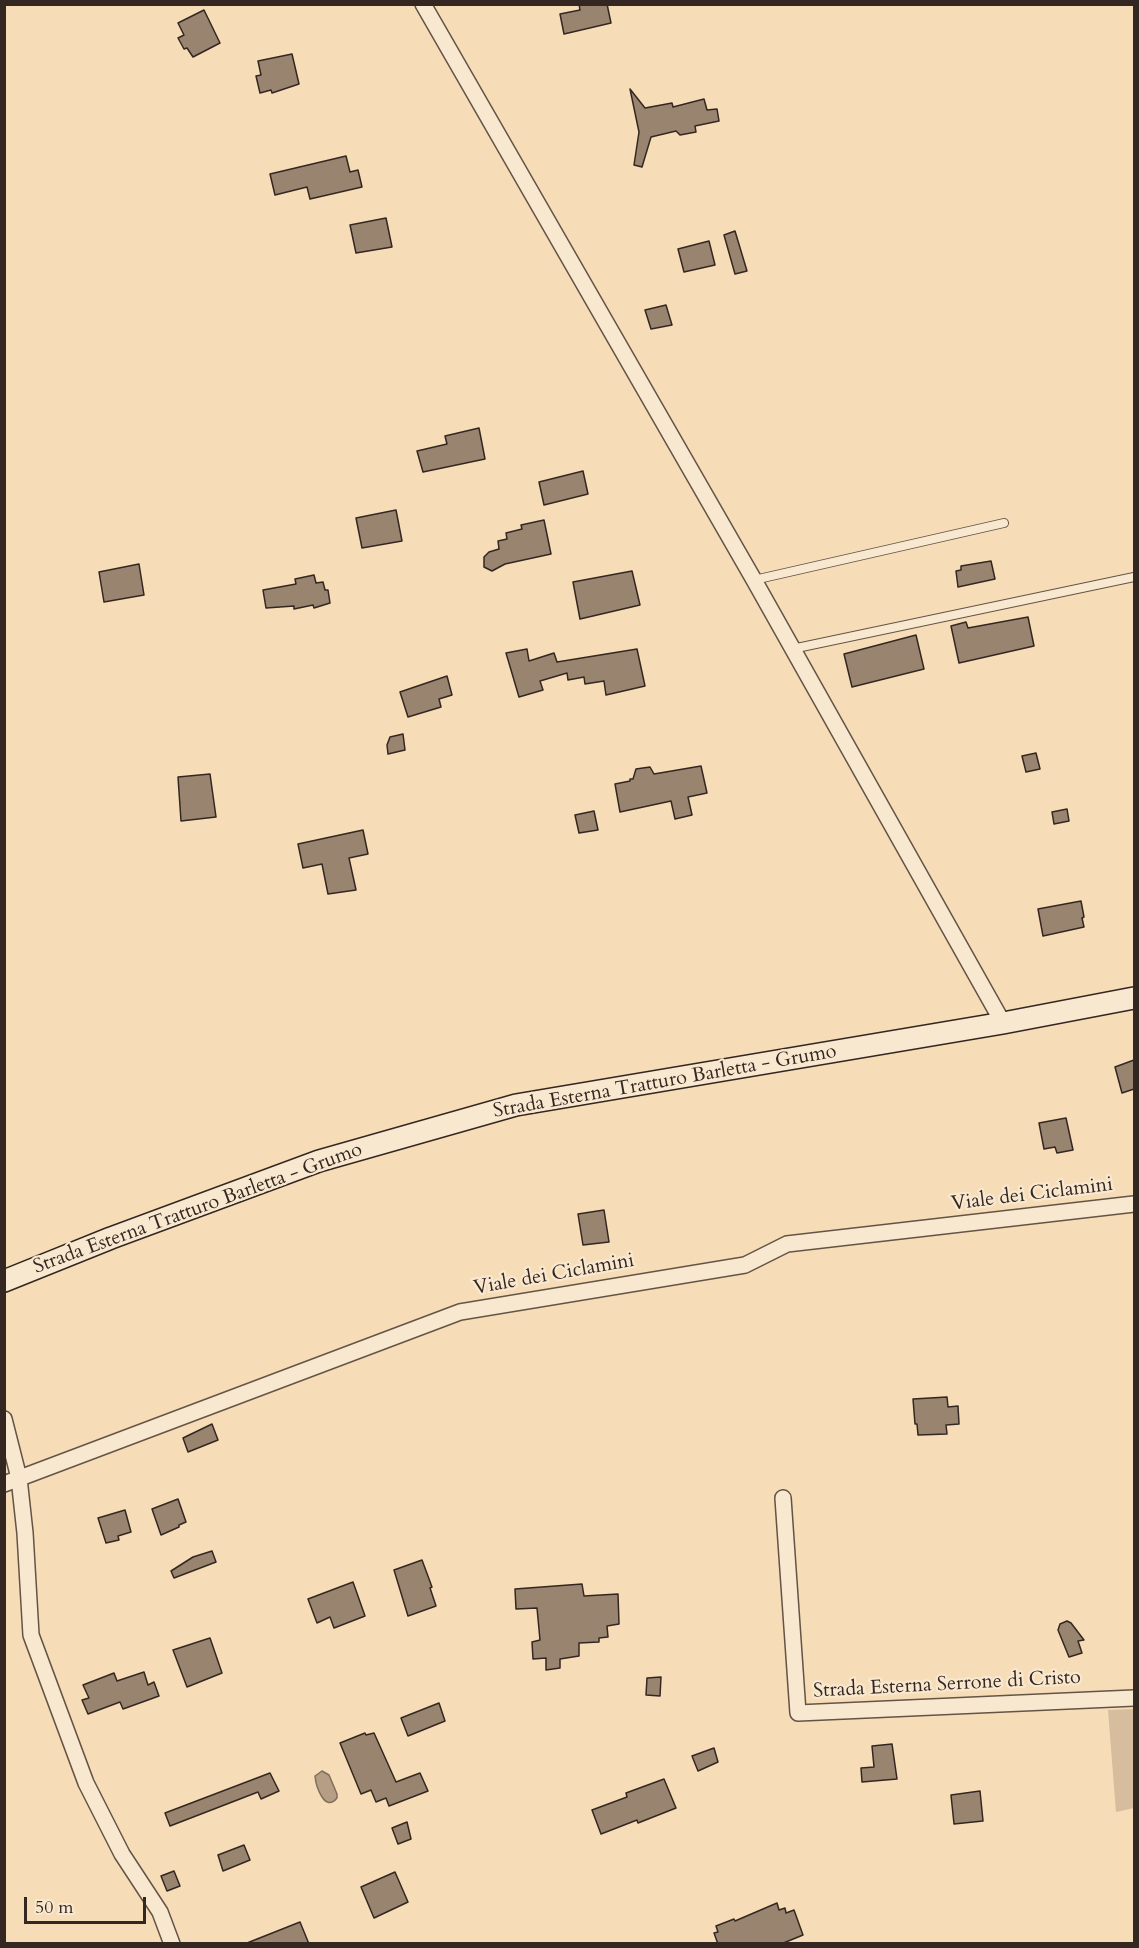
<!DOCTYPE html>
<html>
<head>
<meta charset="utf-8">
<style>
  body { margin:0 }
  #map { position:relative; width:1139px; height:1948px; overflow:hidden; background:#f6dcb7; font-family:Cardo,serif }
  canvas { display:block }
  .frame { position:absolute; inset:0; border:6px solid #342721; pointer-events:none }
  .scale { position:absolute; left:24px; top:1897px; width:122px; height:27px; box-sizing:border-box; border:3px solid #342721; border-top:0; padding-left:8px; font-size:18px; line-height:21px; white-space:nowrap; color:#342721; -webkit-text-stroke:4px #f9e8d0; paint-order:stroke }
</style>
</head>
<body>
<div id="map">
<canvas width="1139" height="1948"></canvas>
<div class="frame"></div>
<div class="scale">50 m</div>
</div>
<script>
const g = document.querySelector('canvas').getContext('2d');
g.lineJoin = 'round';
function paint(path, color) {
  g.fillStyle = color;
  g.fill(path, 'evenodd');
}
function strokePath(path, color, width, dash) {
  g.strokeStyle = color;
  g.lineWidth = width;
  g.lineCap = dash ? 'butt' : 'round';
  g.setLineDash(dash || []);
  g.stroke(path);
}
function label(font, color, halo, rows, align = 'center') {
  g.font = font + ' Cardo,serif';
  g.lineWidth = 4.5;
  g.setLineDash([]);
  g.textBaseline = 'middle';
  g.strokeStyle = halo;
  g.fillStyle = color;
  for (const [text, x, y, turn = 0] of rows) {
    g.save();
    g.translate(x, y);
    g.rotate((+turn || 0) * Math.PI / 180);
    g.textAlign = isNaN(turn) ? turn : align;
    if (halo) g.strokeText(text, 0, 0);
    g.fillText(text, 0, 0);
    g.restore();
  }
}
const green = new Path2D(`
  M1134,1709V1808L1116,1812L1108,1710Z`);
const water = new Path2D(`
  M322,1771L329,1775L337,1794V1798C325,1813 316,1787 315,1776Z`);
const building = new Path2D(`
  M579,4H607L611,23L564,34L560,14L580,10Z
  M204,10L220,43L193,57L187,48L184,49L178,38L184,35L178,23Z
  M292,54L299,84L272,93L271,90L260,93L256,76L261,75L258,61Z
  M630,89L645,108L672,103L673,107L704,99L707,110L717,109L719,121L695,126L696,132L680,135L676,131L651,137L642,167L634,165L639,132Z
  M346,156L350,172L358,170L362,187L310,199L307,187L275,195L270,174Z
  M386,218L392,247L356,253L350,225Z
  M735,231L747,271L735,274L724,235Z
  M709,241L715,265L684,272L678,249Z
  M666,305L672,325L651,329L645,310Z
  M479,428L485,459L423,472L417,451L447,444L445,436Z
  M583,471L588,494L544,505L539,482Z
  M396,510L402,541L362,548L356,518Z
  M544,520L551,554L505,564L492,571L484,567V557L489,552L499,549L498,541L507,539L506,533L522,529L521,525Z
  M991,561L995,579L958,587L956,571L961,570V566Z
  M139,564L144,595L104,602L99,572Z
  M632,571L640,605L580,619L573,582Z
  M314,575L316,583L323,582L325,590H328L330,603L314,608L313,605L294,609V606L266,608L263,590L296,584L295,579Z
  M1028,617L1034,646L959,663L951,626L966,622L968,628Z
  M916,635L924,669L852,687L844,654Z
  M527,649L529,661L554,653L557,662L637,649L645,686L606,695L604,681L585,684L584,677L568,680L567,673L540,681L543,690L519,697L506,653Z
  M447,676L452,695L439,699L441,707L408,717L400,692Z
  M403,734L405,750L388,754L387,745L390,737Z
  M1036,753L1040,769L1026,772L1022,756Z
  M701,766L707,793L688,797L692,815L675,819L671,801L620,812L615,784L630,781V779H633L636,769L650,767L654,774Z
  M210,774L216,817L181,821L178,777Z
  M1067,809L1069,821L1054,824L1052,812Z
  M594,811L598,830L579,833L575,815Z
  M363,830L368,854L349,858L356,890L328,894L322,864L303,868L298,844Z
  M1081,901L1084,917L1082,918L1084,927L1043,936L1038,909Z
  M1134,1060V1089L1122,1093L1115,1067Z
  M1066,1118L1073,1150L1057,1153L1055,1147L1044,1149L1039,1123Z
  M604,1210L609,1242L583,1245L578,1214Z
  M947,1397L948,1407L958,1406L959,1424L946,1425L947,1434L918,1435L917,1424H915L913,1399Z
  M212,1424L218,1440L188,1452L183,1438Z
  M178,1499L186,1522L179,1525V1527L161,1535L152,1509Z
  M125,1510L131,1532L118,1536L119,1540L106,1543L98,1518Z
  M212,1551L216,1562L174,1578L171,1571L193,1557Z
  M422,1560L432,1587L430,1588L436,1606L408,1616L394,1570Z
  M353,1582L365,1616L334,1628L330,1617L317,1623L308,1599Z
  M582,1584L584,1596L618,1594L619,1624L607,1626L608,1637L599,1638V1642L579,1643V1656L560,1659V1668L546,1670V1658L533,1659L532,1642L540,1640L537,1608L516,1609L515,1589Z
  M1067,1621L1071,1623L1084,1640L1078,1641L1082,1653L1069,1657L1058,1630L1060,1624Z
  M210,1638L222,1673L187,1687L173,1650Z
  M144,1672L148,1685L154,1682L159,1696L123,1709L120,1702L88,1714L82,1700L89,1698L83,1685L114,1673L117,1681Z
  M661,1677L660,1696L646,1695L647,1678Z
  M439,1703L445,1721L408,1736L401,1718Z
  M365,1733L366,1735L374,1733L396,1782L420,1773L428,1791L389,1806L386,1798L376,1802L371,1790L361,1794L340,1743Z
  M892,1744L897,1779L862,1782L861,1768L874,1767L872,1746Z
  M714,1748L718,1762L698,1771L692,1756Z
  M270,1773L279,1791L261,1799L258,1792L170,1826L165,1813Z
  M664,1779L676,1808L638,1823L637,1820L601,1834L592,1810L627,1797L626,1793Z
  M980,1791L983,1821L954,1824L951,1795Z
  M407,1822L411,1839L398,1844L392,1828Z
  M244,1845L250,1860L223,1871L218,1855Z
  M174,1871L180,1886L167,1891L161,1876Z
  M395,1872L408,1902L374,1918L361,1887Z
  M777,1903L779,1910L785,1908L786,1913L794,1910L803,1935L781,1944H718L714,1933L718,1932L716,1926L734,1919L735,1921Z
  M300,1922L309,1944H248L247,1943Z`);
const lane = new Path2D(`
  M754,580L1004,523
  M792,649L1134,577`);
const street = new Path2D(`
  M423,4L754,580L1003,1023
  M4,1419L19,1478L25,1533L31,1635L86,1783L122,1854L160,1912L172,1944
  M4,1484L460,1312L745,1265L787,1244L1134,1204
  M783,1498L798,1713L1134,1698`);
const secondary = new Path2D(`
  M4,1281L111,1238L319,1161L516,1105L1003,1023L1134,998`);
const streetNames = [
  ["Strada Esterna Tratturo Barletta - Grumo",665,1082,-10],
  ["Viale dei Ciclamini",1032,1195,-7],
  ["Strada Esterna Tratturo Barletta - Grumo",198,1209,-20],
  ["Viale dei Ciclamini",554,1275,-10],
  ["Strada Esterna Serrone di Cristo",947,1685,-3]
];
paint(green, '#d5bd9e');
paint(water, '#b49e84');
strokePath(water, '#816e5c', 1.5);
paint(building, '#99856f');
strokePath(building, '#342721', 1.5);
strokePath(lane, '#645446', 10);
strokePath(street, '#645446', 18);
strokePath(secondary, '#342721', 24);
strokePath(lane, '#f9e8d0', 8);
strokePath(street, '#f9e8d0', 15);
strokePath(secondary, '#f9e8d0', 21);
label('20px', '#342721', '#f9e8d0', streetNames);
</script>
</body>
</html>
